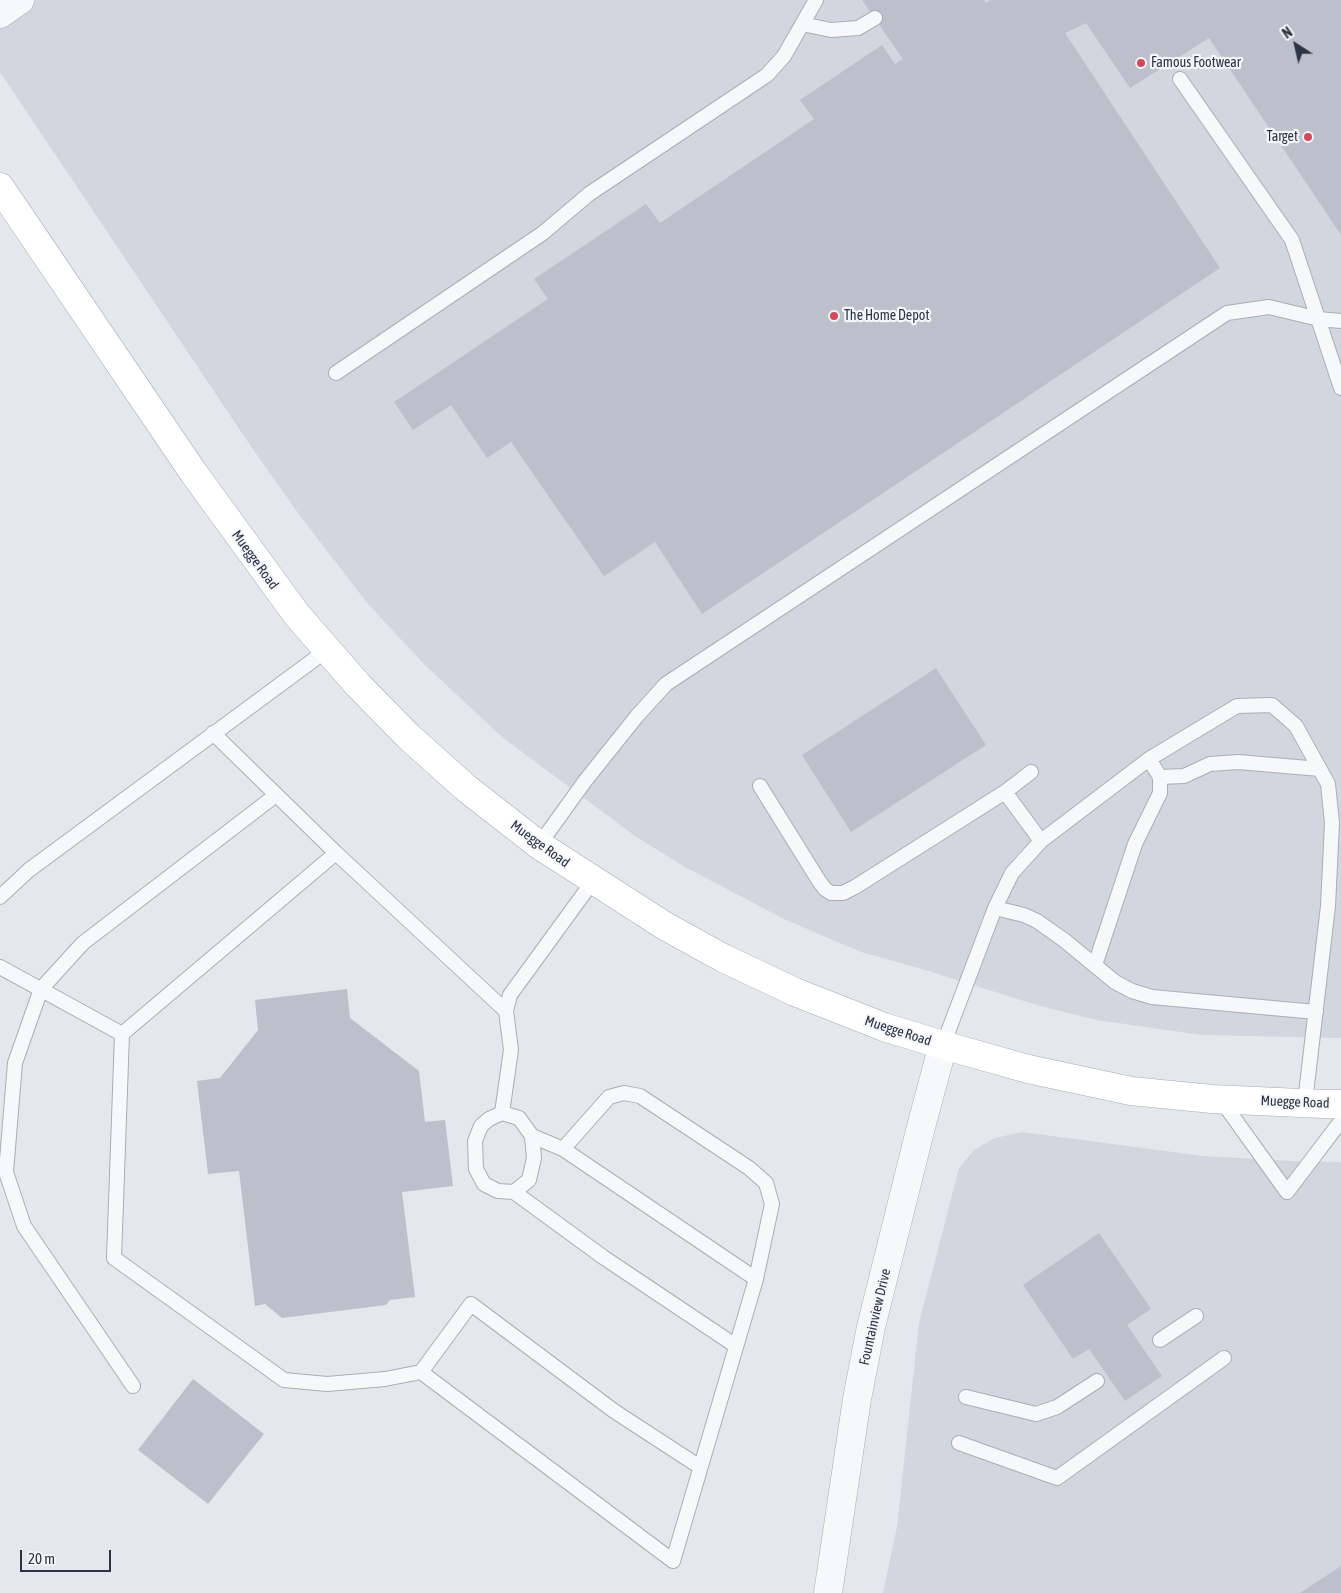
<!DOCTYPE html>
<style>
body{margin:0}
#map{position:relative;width:1341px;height:1593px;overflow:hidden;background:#e4e7ec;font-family:"Asap Condensed",sans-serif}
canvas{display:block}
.north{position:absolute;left:1271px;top:20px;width:50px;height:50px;-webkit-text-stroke:4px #f4f6f9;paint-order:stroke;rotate:325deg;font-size:14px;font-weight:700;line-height:20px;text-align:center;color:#2b3445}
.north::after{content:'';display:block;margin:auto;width:18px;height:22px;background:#2b3445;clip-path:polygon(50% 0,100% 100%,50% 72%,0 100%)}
.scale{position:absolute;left:20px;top:1550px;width:91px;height:22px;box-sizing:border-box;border:2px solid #2b3445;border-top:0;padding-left:6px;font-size:15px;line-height:18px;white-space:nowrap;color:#2b3445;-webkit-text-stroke:4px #f4f6f9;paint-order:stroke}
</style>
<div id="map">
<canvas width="1341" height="1593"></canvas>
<div class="north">N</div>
<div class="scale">20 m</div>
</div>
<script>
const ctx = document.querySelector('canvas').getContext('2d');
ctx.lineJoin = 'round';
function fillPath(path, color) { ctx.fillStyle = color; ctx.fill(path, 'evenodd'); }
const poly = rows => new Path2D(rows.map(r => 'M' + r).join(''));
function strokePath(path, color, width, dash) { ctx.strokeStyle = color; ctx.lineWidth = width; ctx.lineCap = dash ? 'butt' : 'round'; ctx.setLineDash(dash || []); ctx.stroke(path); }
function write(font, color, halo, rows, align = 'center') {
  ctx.font = font + ' "Asap Condensed",sans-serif'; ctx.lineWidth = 4.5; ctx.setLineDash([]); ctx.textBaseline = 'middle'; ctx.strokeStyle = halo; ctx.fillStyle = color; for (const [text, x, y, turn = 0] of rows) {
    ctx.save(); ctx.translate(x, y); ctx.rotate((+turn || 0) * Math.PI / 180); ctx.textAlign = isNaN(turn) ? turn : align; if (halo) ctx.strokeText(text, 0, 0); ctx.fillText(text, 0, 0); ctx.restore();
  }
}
const built = poly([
 [0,0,1341,0,1341,1038,1202,1035,1097,1020,1040,1006,922,969,861,952,786,920,685,867,635,836,502,737,425,665,368,604,301,517,252,448,0,72],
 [1022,1132,1203,1156,1294,1161,1341,1162,1341,1593,883,1593,897,1527,919,1323,959,1168,974,1150,995,1138]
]);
const building = poly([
 [862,0,984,0,986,3,991,0,1341,0,1341,235,1209,38,1130,88,1086,23,1065,33,1220,268,702,614,655,542,604,576,511,442,487,458,451,405,413,430,394,402,548,299,534,279,646,204,660,223,814,119,800,100,882,45,895,64,903,59],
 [936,668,986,745,851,832,802,755],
 [347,989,350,1018,419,1071,425,1122,445,1120,453,1186,402,1192,415,1297,390,1300,386,1305,282,1318,265,1304,255,1306,239,1171,208,1174,197,1081,220,1078,258,1030,255,1000],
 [1099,1233,1151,1309,1127,1325,1162,1376,1125,1401,1089,1349,1073,1359,1023,1285],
 [193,1379,264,1434,208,1504,138,1450],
 [1341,1566,1341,1593,1300,1593]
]);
const lane = poly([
 [802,24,831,30,858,28,875,18],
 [1180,79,1292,240,1341,388],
 [336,373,543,233,589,194,767,75,784,56,816,0],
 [213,733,336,853],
 [1160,777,1184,776,1210,764,1238,762,1320,769],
 [760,786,819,881,825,889,831,893,843,893,855,887,1005,792,1041,841],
 [1005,792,1031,772],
 [539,845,585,781,637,716,666,684,1227,313,1269,307,1319,319,1341,321],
 [0,897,29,870,327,650],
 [995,908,1024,915,1037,921,1064,940,1115,982,1132,991,1152,997,1316,1012],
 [1095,965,1135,844,1160,793,1160,777,1149,759],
 [0,967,122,1034],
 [506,1011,336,853,122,1034,114,1258,284,1380,327,1384,385,1379,421,1372,673,1561,756,1279,772,1204,766,1183,749,1168,640,1096,624,1093,609,1097,563,1149,532,1136],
 [943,1045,995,908,1012,873,1041,841,1149,759,1237,706,1272,705,1296,726,1328,784,1332,823,1328,906,1305,1102],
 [1221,1100,1287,1192,1341,1121],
 [502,1113,511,1050,506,1011,510,995,593,881],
 [502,1113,519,1118,532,1136,534,1158,529,1180,514,1192,498,1191,484,1184,476,1169,475,1141,481,1126,489,1119,502,1113],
 [563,1149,756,1279],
 [514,1192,603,1257,736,1346],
 [1160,1340,1196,1316],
 [421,1372,471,1304,614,1411,700,1467],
 [133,1386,24,1226,6,1172,15,1063,41,989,83,943,276,795],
 [966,1397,1036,1414,1057,1407,1097,1381],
 [959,1443,1057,1478,1224,1358]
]);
const street = poly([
 [0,14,20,0],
 [828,1593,857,1399,871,1327,921,1127,943,1045]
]);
const primary = poly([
 [0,187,193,472,297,615,358,685,409,737,466,788,539,845,665,926,723,958,795,992,884,1027,943,1045,1028,1069,1131,1091,1212,1099,1323,1104,1341,1104]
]);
const markers = [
 [1141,63,5,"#d1495b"],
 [1308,137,5,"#d1495b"],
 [834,316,5,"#d1495b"]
];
const poiNames = [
 ["Famous Footwear",1151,63],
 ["Target",1298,137,"right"],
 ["The Home Depot",844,316]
];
const streetNames = [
 ["Muegge Road",255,560,54],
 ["Muegge Road",540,844,36],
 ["Muegge Road",898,1031,18],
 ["Muegge Road",1295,1102,2],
 ["Fountainview Drive",875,1317,-77]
];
fillPath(built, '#d2d6de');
fillPath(building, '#bbc0ca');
strokePath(lane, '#a9aeb7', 16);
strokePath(street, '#a9aeb7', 29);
strokePath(primary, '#a3abb8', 29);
strokePath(lane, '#f7f8fa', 14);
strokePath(street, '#f7f8fa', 28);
strokePath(primary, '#fff', 28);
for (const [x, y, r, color] of markers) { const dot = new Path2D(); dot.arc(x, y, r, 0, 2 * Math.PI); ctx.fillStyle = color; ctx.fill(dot); strokePath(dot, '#f4f6f9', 2); }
write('14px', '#2b3445', '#f4f6f9', poiNames, 'left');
write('14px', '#2b3445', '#f4f6f9', streetNames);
</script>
